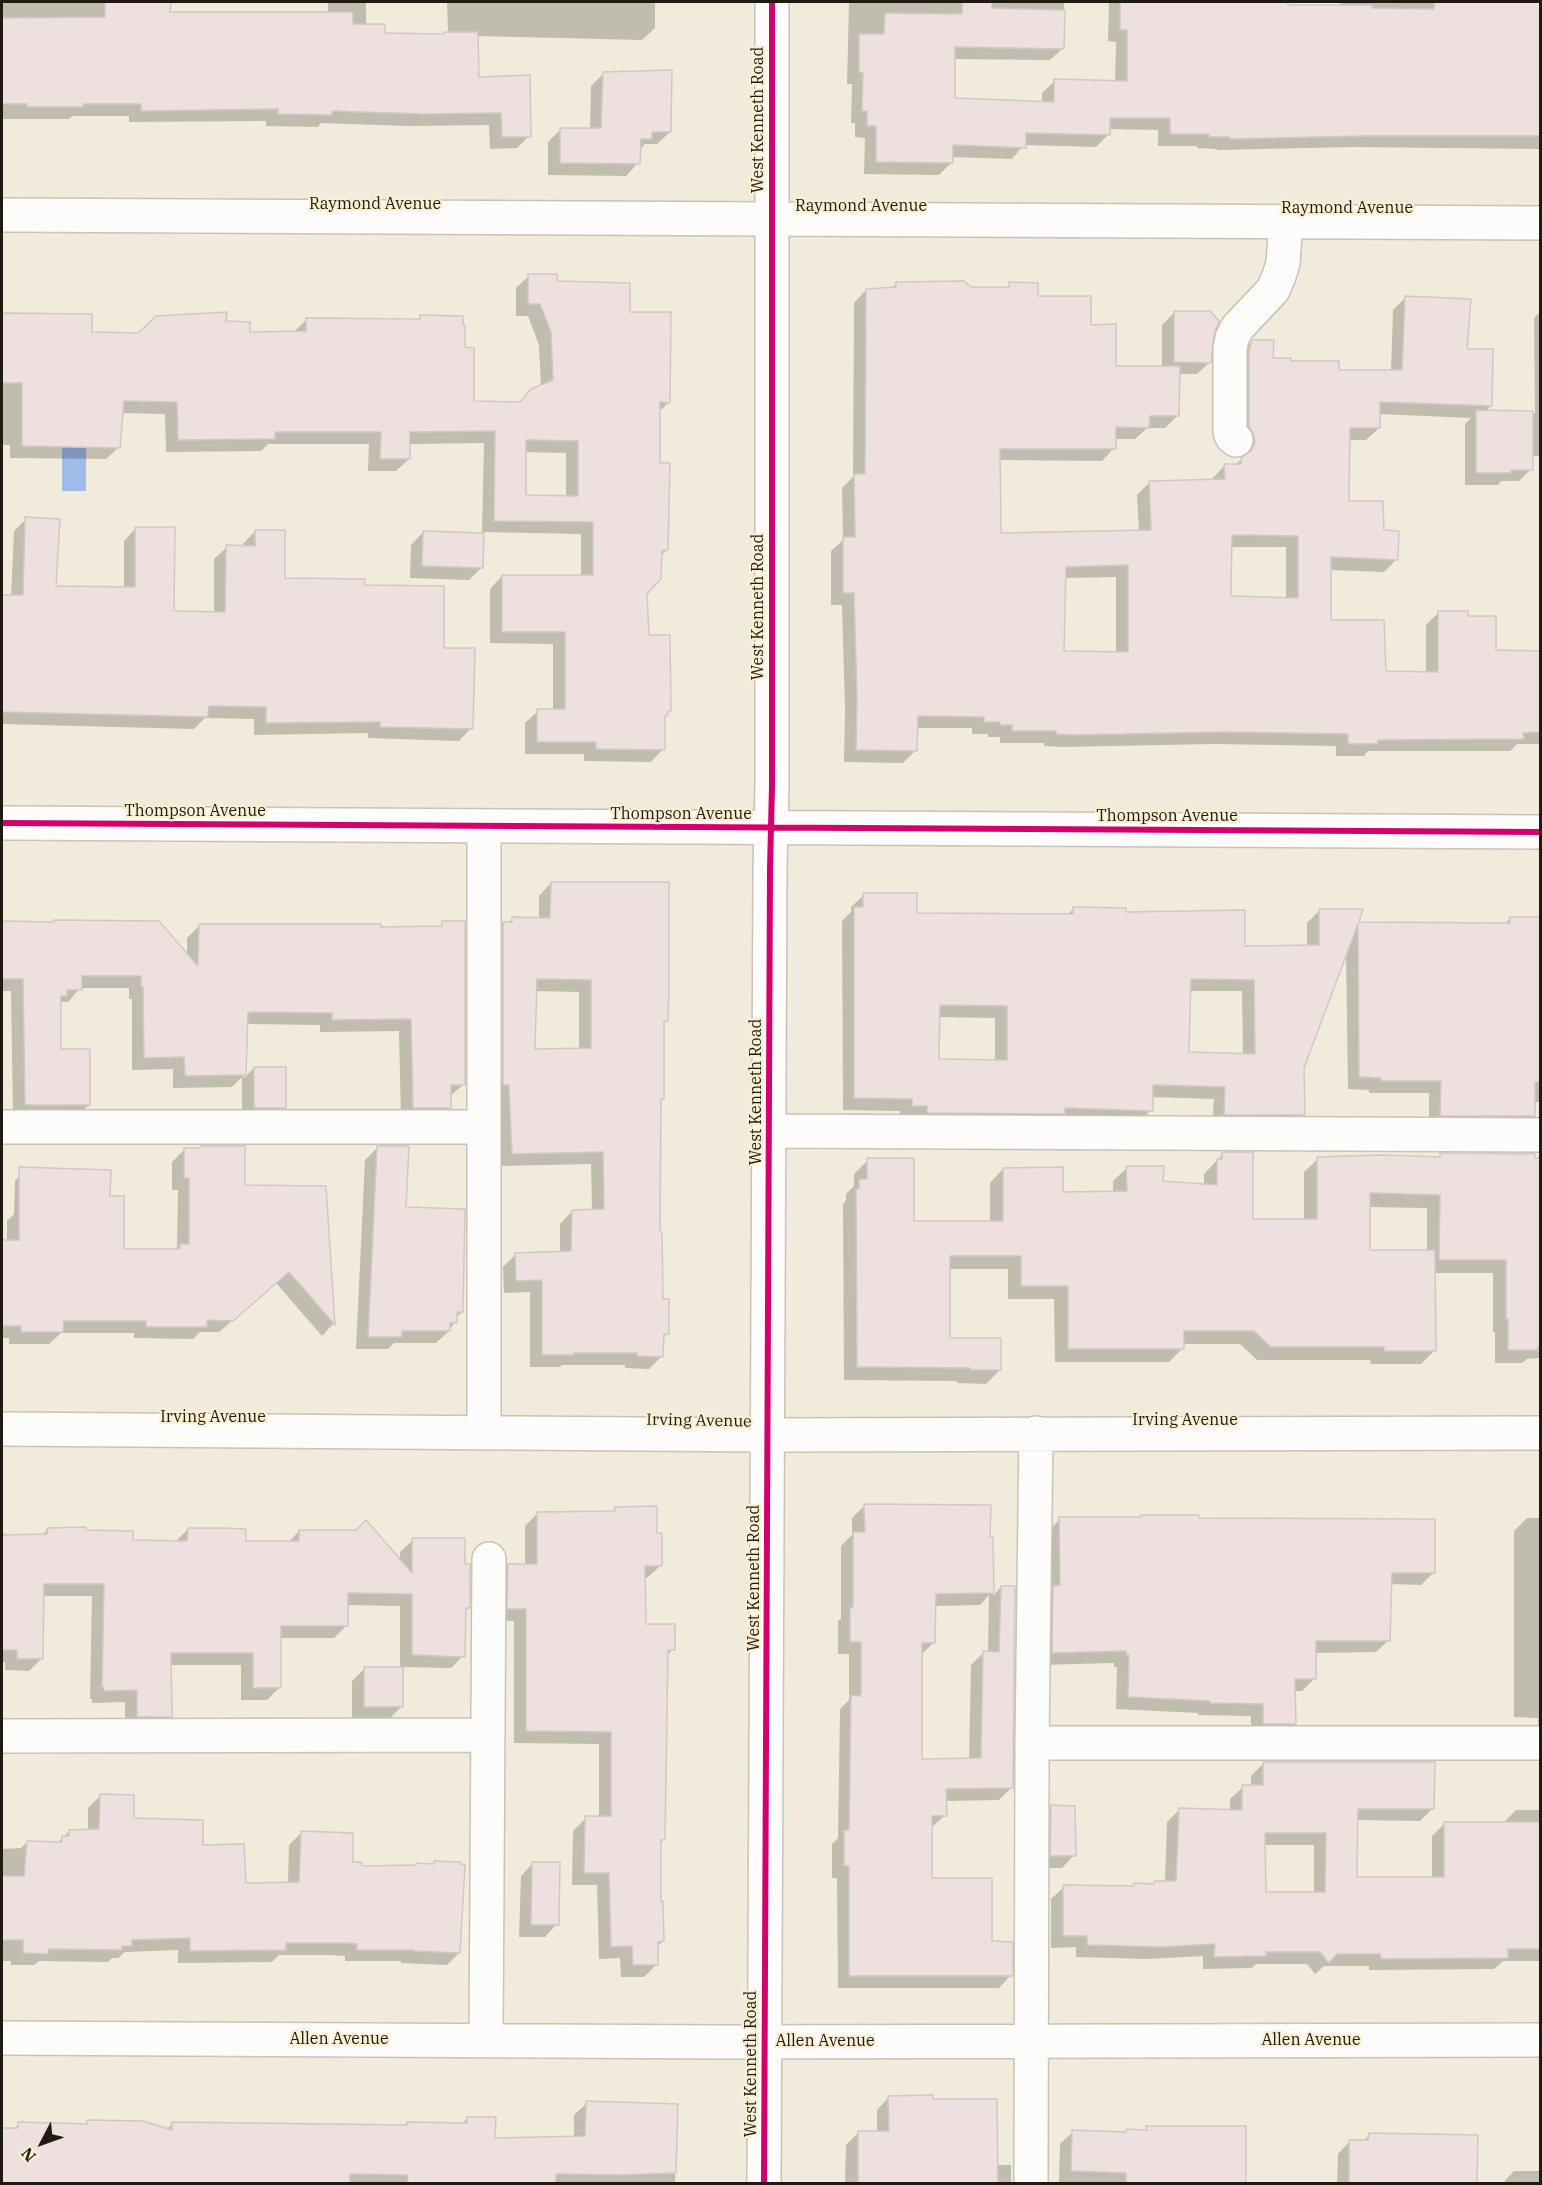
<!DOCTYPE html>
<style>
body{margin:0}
#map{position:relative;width:1542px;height:2185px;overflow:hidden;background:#f1ebdb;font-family:"IBM Plex Serif",serif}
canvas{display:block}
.frame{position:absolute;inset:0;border:3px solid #1f1b11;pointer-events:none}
.north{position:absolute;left:12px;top:2113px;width:60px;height:60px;-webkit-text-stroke:4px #faefd2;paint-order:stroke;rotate:229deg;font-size:16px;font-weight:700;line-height:24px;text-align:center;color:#1f1b11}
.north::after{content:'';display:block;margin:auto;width:21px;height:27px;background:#1f1b11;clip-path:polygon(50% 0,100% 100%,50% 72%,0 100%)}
</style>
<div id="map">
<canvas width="1542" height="2185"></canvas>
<div class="frame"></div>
<div class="north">N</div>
</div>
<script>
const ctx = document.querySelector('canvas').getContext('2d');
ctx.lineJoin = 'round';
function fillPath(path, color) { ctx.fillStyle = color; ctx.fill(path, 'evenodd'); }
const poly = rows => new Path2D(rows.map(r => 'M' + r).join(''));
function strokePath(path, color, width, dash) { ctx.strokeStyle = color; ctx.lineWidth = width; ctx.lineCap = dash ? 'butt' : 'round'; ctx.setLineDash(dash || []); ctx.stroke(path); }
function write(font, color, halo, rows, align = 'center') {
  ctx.font = font + ' "IBM Plex Serif",serif'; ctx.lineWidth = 4.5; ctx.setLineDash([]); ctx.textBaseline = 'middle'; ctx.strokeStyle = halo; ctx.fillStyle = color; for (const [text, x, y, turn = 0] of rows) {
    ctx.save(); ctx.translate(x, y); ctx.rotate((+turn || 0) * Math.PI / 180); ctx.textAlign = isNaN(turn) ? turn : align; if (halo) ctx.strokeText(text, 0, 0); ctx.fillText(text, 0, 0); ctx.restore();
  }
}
const water = poly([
 [86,438,86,491,62,491,62,439]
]);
const shadow = poly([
 [2,2,169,2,169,13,328,13,328,2,366,2,366,26,384,34,442,36,448,33,447,2,655,2,655,28,642,40,477,36,477,78,529,136,517,148,490,149,489,125,409,126,321,123,318,127,266,126,266,121,129,122,129,116,73,116,69,119,2,119],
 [849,2,1064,2,1063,48,1050,60,954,59,953,100,1042,103,1042,93,1055,81,1115,82,1116,42,1108,41,1109,2,1286,2,1287,7,1338,7,1342,2,1540,2,1540,149,1352,147,1217,150,1217,149,1197,148,1197,146,1158,146,1158,130,1109,129,1109,134,1096,147,1024,145,1012,159,951,157,951,163,939,175,864,174,865,138,855,137,855,123,851,123,852,84,847,84],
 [603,74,670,132,657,144,645,144,639,150,638,163,626,176,548,175,548,142,561,129,590,130,591,86],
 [529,276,555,283,629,313,669,402,658,413,659,465,667,550,660,556,646,593,648,637,669,710,664,717,663,749,651,762,584,761,584,754,525,754,525,723,538,711,553,711,553,644,490,643,490,589,502,576,581,576,581,534,482,532,484,443,409,444,409,459,396,471,368,471,369,444,268,444,261,451,166,452,165,414,121,413,119,447,106,459,10,458,10,445,2,445,2,315,91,315,91,334,139,335,225,323,248,333,294,332,307,319,416,321,421,316,463,349,472,403,519,403,531,390,541,387,539,345,528,316,516,316,516,288],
 [524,452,566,453,566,497,524,497],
 [897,283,1005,289,1010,284,1089,326,1115,367,1162,368,1162,325,1175,312,1212,334,1210,362,1197,374,1178,374,1177,416,1165,428,1147,428,1135,439,1114,439,1114,448,1102,461,998,460,999,534,1139,532,1137,495,1149,483,1213,481,1213,478,1225,465,1235,465,1242,459,1240,354,1253,341,1272,359,1337,371,1391,371,1393,310,1405,298,1465,350,1491,406,1485,412,1535,413,1534,318,1540,312,1540,456,1531,456,1531,469,1519,481,1501,481,1498,485,1465,485,1465,424,1471,418,1379,414,1379,428,1366,440,1348,440,1348,503,1382,532,1397,559,1384,572,1330,570,1330,621,1384,673,1426,673,1426,625,1439,612,1466,617,1495,652,1540,653,1540,744,1517,744,1510,751,1368,751,1364,756,1336,756,1336,746,1213,744,1062,747,1044,746,1044,743,1000,743,1000,737,988,737,988,734,972,734,972,728,916,728,916,750,903,763,844,762,845,709,842,605,831,605,831,551,843,540,842,488,853,477,854,303,866,290,891,289],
 [1230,547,1286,547,1286,599,1230,598],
 [1116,577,1116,653,1063,652,1064,578],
 [26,519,54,587,124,589,124,541,136,528,172,612,214,613,214,559,227,547,243,547,243,544,255,531,283,580,442,649,471,728,459,741,368,738,368,733,254,735,254,719,205,718,194,729,2,724,2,596,11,597,14,531],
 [423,532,482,567,469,580,410,578,411,545],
 [551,883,666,1021,663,1024,662,1099,659,1102,659,1233,662,1301,667,1334,663,1338,662,1356,649,1369,625,1368,625,1365,562,1365,560,1367,530,1367,530,1292,504,1293,503,1267,516,1254,560,1253,560,1224,572,1211,592,1211,591,1164,500,1166,491,936,503,923,508,923,512,919,539,919,539,896],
 [535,991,579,992,579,1050,534,1051],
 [864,895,916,914,1067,915,1073,909,1125,914,1243,947,1307,947,1307,923,1320,910,1356,923,1504,925,1510,918,1540,919,1540,1102,1534,1102,1534,1116,1521,1128,1429,1128,1429,1093,1369,1093,1369,1090,1348,1089,1346,952,1302,1068,1303,1114,1291,1127,1212,1126,1214,1099,1151,1097,1151,1110,1139,1123,900,1118,900,1111,843,1110,842,921,851,912,851,907],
 [1190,991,1242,991,1243,1055,1188,1054],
 [938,1017,995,1018,995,1061,937,1060],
 [2,922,158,922,187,956,187,938,200,925,379,929,437,928,443,923,464,1084,449,1097,449,1108,437,1120,401,1120,399,1031,320,1032,320,1025,246,1024,244,1078,254,1068,285,1108,272,1120,242,1120,242,1077,232,1087,173,1088,173,1069,132,1070,132,999,129,999,129,988,80,988,68,1002,60,1002,60,1051,89,1105,76,1117,13,1117,11,991,2,991],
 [378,1147,404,1209,462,1312,456,1318,455,1322,449,1331,436,1343,394,1343,388,1349,356,1349,365,1160],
 [185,1149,243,1187,325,1187,333,1324,322,1336,276,1283,219,1332,200,1332,193,1339,134,1338,134,1333,61,1333,49,1344,9,1344,9,1338,2,1338,2,1242,7,1242,7,1221,14,1214,15,1181,27,1168,108,1198,123,1250,177,1249,178,1190,172,1190,172,1162],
 [1223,1154,1252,1220,1304,1220,1304,1172,1318,1159,1436,1159,1440,1155,1540,1159,1540,1358,1527,1359,1522,1363,1495,1363,1495,1332,1493,1332,1493,1273,1434,1273,1434,1351,1421,1364,1371,1364,1370,1360,1257,1360,1240,1344,1183,1344,1183,1348,1169,1362,1055,1362,1054,1299,1008,1299,1008,1269,949,1269,948,1339,1000,1370,986,1384,957,1383,957,1381,844,1380,843,1204,846,1201,846,1194,854,1186,854,1174,868,1160,913,1222,990,1222,990,1183,1003,1169,1062,1194,1113,1193,1113,1181,1127,1168,1162,1182,1204,1186,1204,1174],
 [1369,1207,1427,1208,1427,1251,1369,1251],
 [864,1506,992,1539,993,1596,1001,1587,1012,1787,999,1800,945,1801,945,1815,931,1828,930,1879,991,1943,1011,1975,999,1988,838,1988,837,1878,832,1878,832,1844,838,1838,840,1709,849,1700,849,1654,838,1654,838,1621,841,1619,841,1546,852,1535,852,1518],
 [989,1595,988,1653,983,1653,971,1665,969,1760,920,1760,921,1655,934,1642,934,1606,980,1605],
 [616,1508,655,1534,660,1566,647,1578,644,1578,644,1625,673,1649,666,1657,664,1839,659,1843,660,1902,663,1941,657,1947,657,1964,644,1977,621,1977,620,1958,599,1959,597,1885,572,1885,573,1831,586,1818,599,1818,599,1744,514,1743,514,1621,495,1621,496,1578,508,1565,525,1565,525,1526,538,1513,611,1512],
 [1527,1518,1540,1518,1540,1735,1538,1735,1538,1718,1514,1717,1514,1531],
 [1060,1519,1198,1520,1434,1572,1421,1585,1390,1584,1389,1640,1376,1652,1314,1653,1314,1679,1302,1691,1294,1691,1295,1724,1282,1736,1251,1736,1251,1716,1198,1715,1198,1713,1116,1709,1117,1667,1114,1667,1114,1663,1040,1665,1048,1531],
 [48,1529,84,1531,131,1541,175,1542,188,1529,244,1542,288,1543,299,1531,400,1562,400,1552,413,1540,464,1566,468,1608,465,1612,463,1656,451,1668,401,1667,401,1707,389,1719,352,1719,352,1681,365,1668,400,1669,400,1606,347,1605,347,1625,334,1638,279,1638,279,1688,267,1700,241,1700,241,1665,170,1665,170,1716,158,1729,125,1729,125,1702,92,1703,92,1699,90,1699,92,1596,43,1596,42,1658,29,1671,5,1670,5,1662,2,1662,2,1533,16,1536,42,1535],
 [1264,1763,1433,1808,1420,1821,1356,1820,1356,1878,1432,1878,1432,1836,1445,1823,1504,1822,1516,1810,1540,1810,1540,1961,1503,1961,1494,1969,1369,1970,1369,1966,1324,1966,1315,1974,1307,1964,1256,1964,1252,1968,1203,1969,1203,1956,1149,1959,1076,1957,1076,1947,1051,1948,1051,1899,1064,1887,1132,1888,1135,1885,1151,1885,1155,1882,1165,1882,1167,1822,1179,1810,1230,1811,1230,1799,1243,1787,1251,1787,1251,1776],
 [1264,1845,1314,1845,1314,1894,1264,1894],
 [100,1796,132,1820,202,1847,244,1884,288,1883,289,1845,301,1833,351,1864,360,1867,432,1865,434,1863,459,1953,447,1965,401,1963,401,1961,345,1961,345,1956,331,1955,279,1955,272,1962,178,1963,178,1950,125,1952,118,1958,112,1958,108,1962,39,1961,34,1965,11,1965,11,1961,2,1961,2,1849,21,1848,27,1842,57,1843,69,1832,88,1831,88,1808],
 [1051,1807,1074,1855,1062,1868,1039,1868,1039,1819],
 [533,1863,557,1924,545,1937,519,1937,521,1876],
 [889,2097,932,2100,997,2165,1011,2165,1011,2184,845,2184,846,2145,858,2133,877,2133,877,2110],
 [587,2103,676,2106,675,2184,2,2184,2,2129,14,2129,19,2124,84,2125,88,2121,166,2130,173,2123,405,2126,408,2124,461,2124,468,2118,494,2140,574,2138,574,2115],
 [1147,2128,1244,2184,1059,2183,1060,2144,1073,2132,1124,2134,1127,2131,1144,2131],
 [1369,2135,1475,2184,1337,2184,1338,2154,1350,2141,1363,2142],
 [1514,2171,1540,2171,1540,2184,1502,2184]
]);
const building = poly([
 [105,2,171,2,170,12,353,12,353,24,385,24,385,33,444,34,444,32,478,32,479,77,530,75,531,137,502,137,501,113,423,114,332,111,332,115,278,114,278,109,141,111,141,104,83,104,83,107,27,107,27,104,2,104,2,18,105,17,105,2],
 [962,2,992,2,992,8,1065,10,1064,49,955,47,955,98,1054,102,1054,79,1127,81,1127,30,1120,30,1120,2,1288,2,1288,5,1372,5,1372,8,1434,9,1434,2,1540,2,1540,136,1365,136,1229,139,1229,137,1209,137,1209,134,1170,134,1170,118,1110,118,1110,135,1026,133,1026,148,953,145,953,163,876,162,876,126,867,126,867,111,862,111,863,73,859,72,859,34,884,34,885,13,962,14,962,2],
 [672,70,671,132,652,132,652,139,641,139,640,164,560,163,560,128,601,128,603,72,672,70],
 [528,274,557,274,557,281,630,283,630,312,671,312,670,403,660,402,660,463,670,463,668,550,662,551,661,579,647,594,649,635,670,635,671,711,668,711,668,715,665,716,665,750,596,749,596,742,537,742,537,709,565,709,565,632,502,632,502,575,593,575,593,522,494,521,495,431,410,432,410,459,380,459,381,432,275,432,275,439,178,440,177,402,124,401,120,448,22,446,22,383,2,383,2,313,92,314,92,332,138,333,156,316,227,312,226,321,250,322,250,332,306,331,306,318,420,319,420,315,463,316,463,325,465,325,465,347,474,348,474,401,520,402,531,389,553,380,551,332,540,304,528,304,528,274],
 [526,440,578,441,578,496,526,495,526,440],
 [964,281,971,287,1009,287,1009,282,1038,283,1038,296,1091,296,1091,325,1116,324,1116,366,1180,366,1179,416,1150,416,1149,428,1116,427,1116,449,1000,449,1001,533,1151,530,1149,481,1225,479,1224,464,1241,464,1241,458,1251,451,1255,442,1253,433,1249,427,1249,351,1252,340,1274,340,1273,358,1291,358,1291,361,1339,361,1339,370,1402,370,1405,296,1471,299,1467,349,1493,349,1492,406,1380,402,1380,428,1350,428,1349,501,1383,501,1384,530,1399,531,1398,560,1331,557,1331,620,1384,620,1386,671,1438,672,1438,611,1468,611,1468,616,1496,616,1496,650,1540,651,1540,732,1523,733,1524,739,1378,740,1378,744,1348,744,1348,734,1226,732,1075,735,1056,734,1056,731,1012,731,1012,725,1000,725,1000,722,984,722,984,717,918,716,917,751,856,750,857,696,854,593,843,593,843,537,855,537,854,474,865,474,866,289,896,287,896,282,964,281],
 [1232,535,1298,536,1298,598,1231,596,1232,535],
 [1128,565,1128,652,1064,651,1066,567,1128,565],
 [1174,311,1210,311,1219,321,1214,335,1211,363,1174,362,1174,311],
 [1476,410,1533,411,1533,470,1511,470,1511,473,1476,473,1476,410],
 [25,517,60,519,56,586,135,587,135,527,175,527,174,611,225,612,226,545,255,546,255,530,285,530,285,578,365,579,364,585,444,586,444,648,475,648,473,729,380,727,380,722,266,723,266,707,209,706,208,717,2,712,2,595,23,595,25,517],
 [423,531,484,533,483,568,422,566,423,531],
 [551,882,669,882,669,988,668,1021,664,1021,664,1099,661,1099,660,1231,662,1232,663,1299,669,1299,669,1334,664,1334,663,1357,637,1356,637,1353,574,1353,574,1355,542,1355,542,1280,516,1281,515,1253,571,1251,572,1210,604,1209,603,1152,512,1154,509,1085,503,1085,503,922,512,922,512,917,550,918,551,882],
 [537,979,591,980,591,1048,535,1049,537,979],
 [863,893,917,893,917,913,1073,914,1073,907,1126,908,1126,912,1245,910,1245,946,1319,945,1319,909,1363,909,1359,922,1510,923,1510,917,1540,917,1540,1082,1535,1082,1535,1116,1440,1116,1441,1081,1381,1081,1381,1078,1359,1077,1358,924,1304,1068,1305,1115,1224,1115,1225,1087,1153,1085,1153,1111,1065,1108,1065,1114,927,1113,927,1106,912,1106,912,1099,854,1098,854,907,863,907,863,893],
 [1191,979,1254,980,1255,1054,1189,1052,1191,979],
 [940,1005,1007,1006,1007,1060,939,1059,940,1005],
 [54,920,159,921,198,966,199,924,381,924,381,927,442,926,442,921,465,921,465,1085,451,1085,451,1108,413,1108,411,1019,332,1020,332,1013,248,1012,246,1075,185,1076,184,1057,144,1058,143,987,141,987,141,976,82,976,82,990,67,990,67,996,61,996,61,1049,90,1049,90,1105,25,1105,23,979,2,979,2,921,54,922,54,920],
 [254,1067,286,1067,286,1108,254,1108,254,1067],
 [200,1146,245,1146,245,1185,326,1186,335,1325,289,1272,233,1321,207,1320,207,1327,146,1327,146,1321,64,1321,63,1332,21,1332,21,1326,2,1326,2,1240,19,1240,19,1167,111,1170,110,1196,124,1196,124,1249,180,1249,180,1244,189,1244,189,1178,184,1178,184,1148,200,1148,200,1146],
 [377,1146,409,1146,406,1207,465,1209,463,1312,457,1312,457,1323,450,1323,450,1331,402,1331,402,1337,368,1337,377,1146],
 [1222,1152,1253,1152,1253,1219,1317,1219,1317,1157,1381,1155,1440,1157,1440,1153,1535,1154,1535,1158,1540,1158,1540,1346,1538,1346,1538,1350,1508,1350,1508,1319,1506,1319,1506,1260,1439,1260,1440,1195,1370,1193,1370,1250,1435,1250,1436,1351,1384,1351,1384,1347,1271,1347,1254,1331,1184,1331,1184,1349,1068,1349,1068,1286,1021,1286,1021,1256,950,1256,950,1338,1001,1338,1001,1370,970,1370,970,1368,857,1367,856,1189,859,1189,859,1179,867,1179,867,1158,914,1158,914,1221,1003,1221,1003,1168,1063,1167,1063,1192,1127,1191,1126,1166,1164,1166,1163,1181,1217,1185,1217,1159,1222,1159,1222,1152],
 [864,1504,991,1505,990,1537,993,1537,994,1593,936,1594,935,1643,922,1643,922,1759,981,1758,983,1651,999,1652,1001,1586,1015,1586,1013,1788,946,1789,947,1816,932,1816,932,1878,992,1878,992,1941,1013,1942,1013,1976,849,1976,849,1866,844,1866,844,1830,849,1830,851,1695,861,1696,861,1642,850,1642,850,1607,853,1608,853,1532,865,1532,864,1504],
 [657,1506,657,1533,662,1533,662,1566,645,1566,646,1624,675,1624,675,1650,668,1650,665,1840,661,1840,661,1901,663,1901,664,1941,658,1942,658,1965,633,1965,632,1946,611,1947,609,1873,584,1873,585,1816,611,1816,611,1732,526,1731,526,1609,507,1609,508,1564,537,1564,537,1512,615,1511,615,1507,657,1506],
 [1141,1515,1199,1515,1199,1518,1435,1519,1435,1573,1392,1573,1390,1641,1316,1641,1316,1679,1295,1679,1296,1724,1263,1724,1263,1704,1210,1703,1210,1701,1128,1697,1129,1655,1126,1655,1126,1651,1052,1653,1053,1586,1060,1585,1059,1517,1141,1517,1141,1515],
 [366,1520,412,1573,412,1538,465,1538,465,1564,470,1564,470,1608,466,1608,465,1657,412,1655,412,1594,348,1593,348,1626,281,1626,281,1688,253,1688,253,1653,171,1653,172,1717,137,1717,137,1690,104,1691,104,1687,102,1687,104,1584,44,1584,43,1659,17,1659,17,1650,2,1650,2,1535,47,1534,47,1528,86,1527,86,1530,133,1531,133,1540,187,1541,188,1528,221,1528,246,1529,246,1541,299,1541,299,1530,356,1530,366,1520],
 [364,1667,403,1667,403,1707,364,1707,364,1667],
 [1263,1762,1435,1762,1434,1809,1358,1809,1357,1877,1444,1877,1444,1822,1540,1822,1540,1949,1508,1949,1508,1958,1381,1959,1380,1954,1337,1954,1329,1963,1320,1952,1266,1952,1266,1956,1214,1957,1215,1944,1162,1947,1087,1945,1087,1936,1063,1936,1063,1885,1134,1886,1134,1883,1154,1884,1154,1881,1176,1881,1179,1808,1242,1810,1242,1785,1263,1785,1263,1762],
 [1265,1833,1326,1833,1325,1892,1266,1892,1265,1833],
 [100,1794,134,1795,134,1818,203,1820,203,1845,244,1844,246,1883,299,1882,301,1831,353,1833,353,1862,362,1862,362,1866,416,1865,416,1863,434,1864,434,1861,461,1862,461,1864,465,1865,460,1953,413,1951,413,1950,356,1950,357,1944,345,1943,286,1943,286,1950,190,1951,190,1938,132,1940,132,1946,122,1946,122,1950,49,1949,48,1954,23,1953,23,1940,2,1940,2,1876,24,1876,27,1841,62,1842,62,1836,69,1836,69,1830,99,1829,100,1794],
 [1051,1805,1075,1806,1076,1856,1050,1856,1051,1805],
 [532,1862,560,1862,559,1925,531,1925,532,1862],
 [933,2095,933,2099,997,2099,998,2184,858,2184,858,2131,889,2131,888,2096,933,2095],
 [586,2101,678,2104,676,2173,622,2175,556,2174,556,2184,407,2184,408,2175,350,2174,350,2184,2,2184,2,2128,18,2128,18,2122,87,2124,87,2120,143,2121,172,2130,172,2122,407,2125,407,2122,467,2123,467,2117,496,2117,495,2138,585,2136,586,2101],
 [1146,2126,1246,2126,1246,2184,1126,2184,1126,2173,1071,2171,1072,2130,1126,2132,1126,2129,1147,2130,1146,2126],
 [1369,2133,1478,2135,1477,2184,1349,2184,1349,2140,1368,2140,1369,2133]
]);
const minor = poly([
 [2,215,1540,223],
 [1236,440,1232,437,1230,432,1230,349,1232,338,1237,328,1273,290,1279,276,1283,263,1286,221],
 [2,823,1540,832],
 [2,1127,483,1127],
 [769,1131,1540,1135],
 [2,1429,768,1435,1540,1433],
 [484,1432,484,826],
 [2,1736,488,1735],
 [1032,1743,1540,1743],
 [2,2038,724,2042,1540,2040],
 [486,2040,489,1559],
 [764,2184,770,869,772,786,772,2],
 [1031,2184,1032,1743,1036,1433]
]);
const cycleway = poly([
 [2,823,1540,832],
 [764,2184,770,869,772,786,772,2]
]);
const streetNames = [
 ["West Kenneth Road",758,120,-90],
 ["Raymond Avenue",375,204],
 ["Raymond Avenue",861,206],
 ["Raymond Avenue",1347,208],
 ["West Kenneth Road",758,607,-90],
 ["Thompson Avenue",195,811],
 ["Thompson Avenue",681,814],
 ["Thompson Avenue",1167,816],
 ["West Kenneth Road",756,1092,-90],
 ["Irving Avenue",213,1417],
 ["Irving Avenue",1185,1420],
 ["Irving Avenue",699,1421,1],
 ["West Kenneth Road",754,1578,-90],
 ["Allen Avenue",339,2039],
 ["Allen Avenue",1311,2040],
 ["Allen Avenue",825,2041],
 ["West Kenneth Road",751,2064,-90]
];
fillPath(water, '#9fbbea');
fillPath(shadow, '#0003');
fillPath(building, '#ede0de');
strokePath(building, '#d0c8c3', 1.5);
strokePath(minor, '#c8c3b7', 36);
strokePath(minor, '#fdfcfa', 33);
strokePath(cycleway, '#d6006c', 6);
write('16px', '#1f1b11', '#faefd2', streetNames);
</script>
